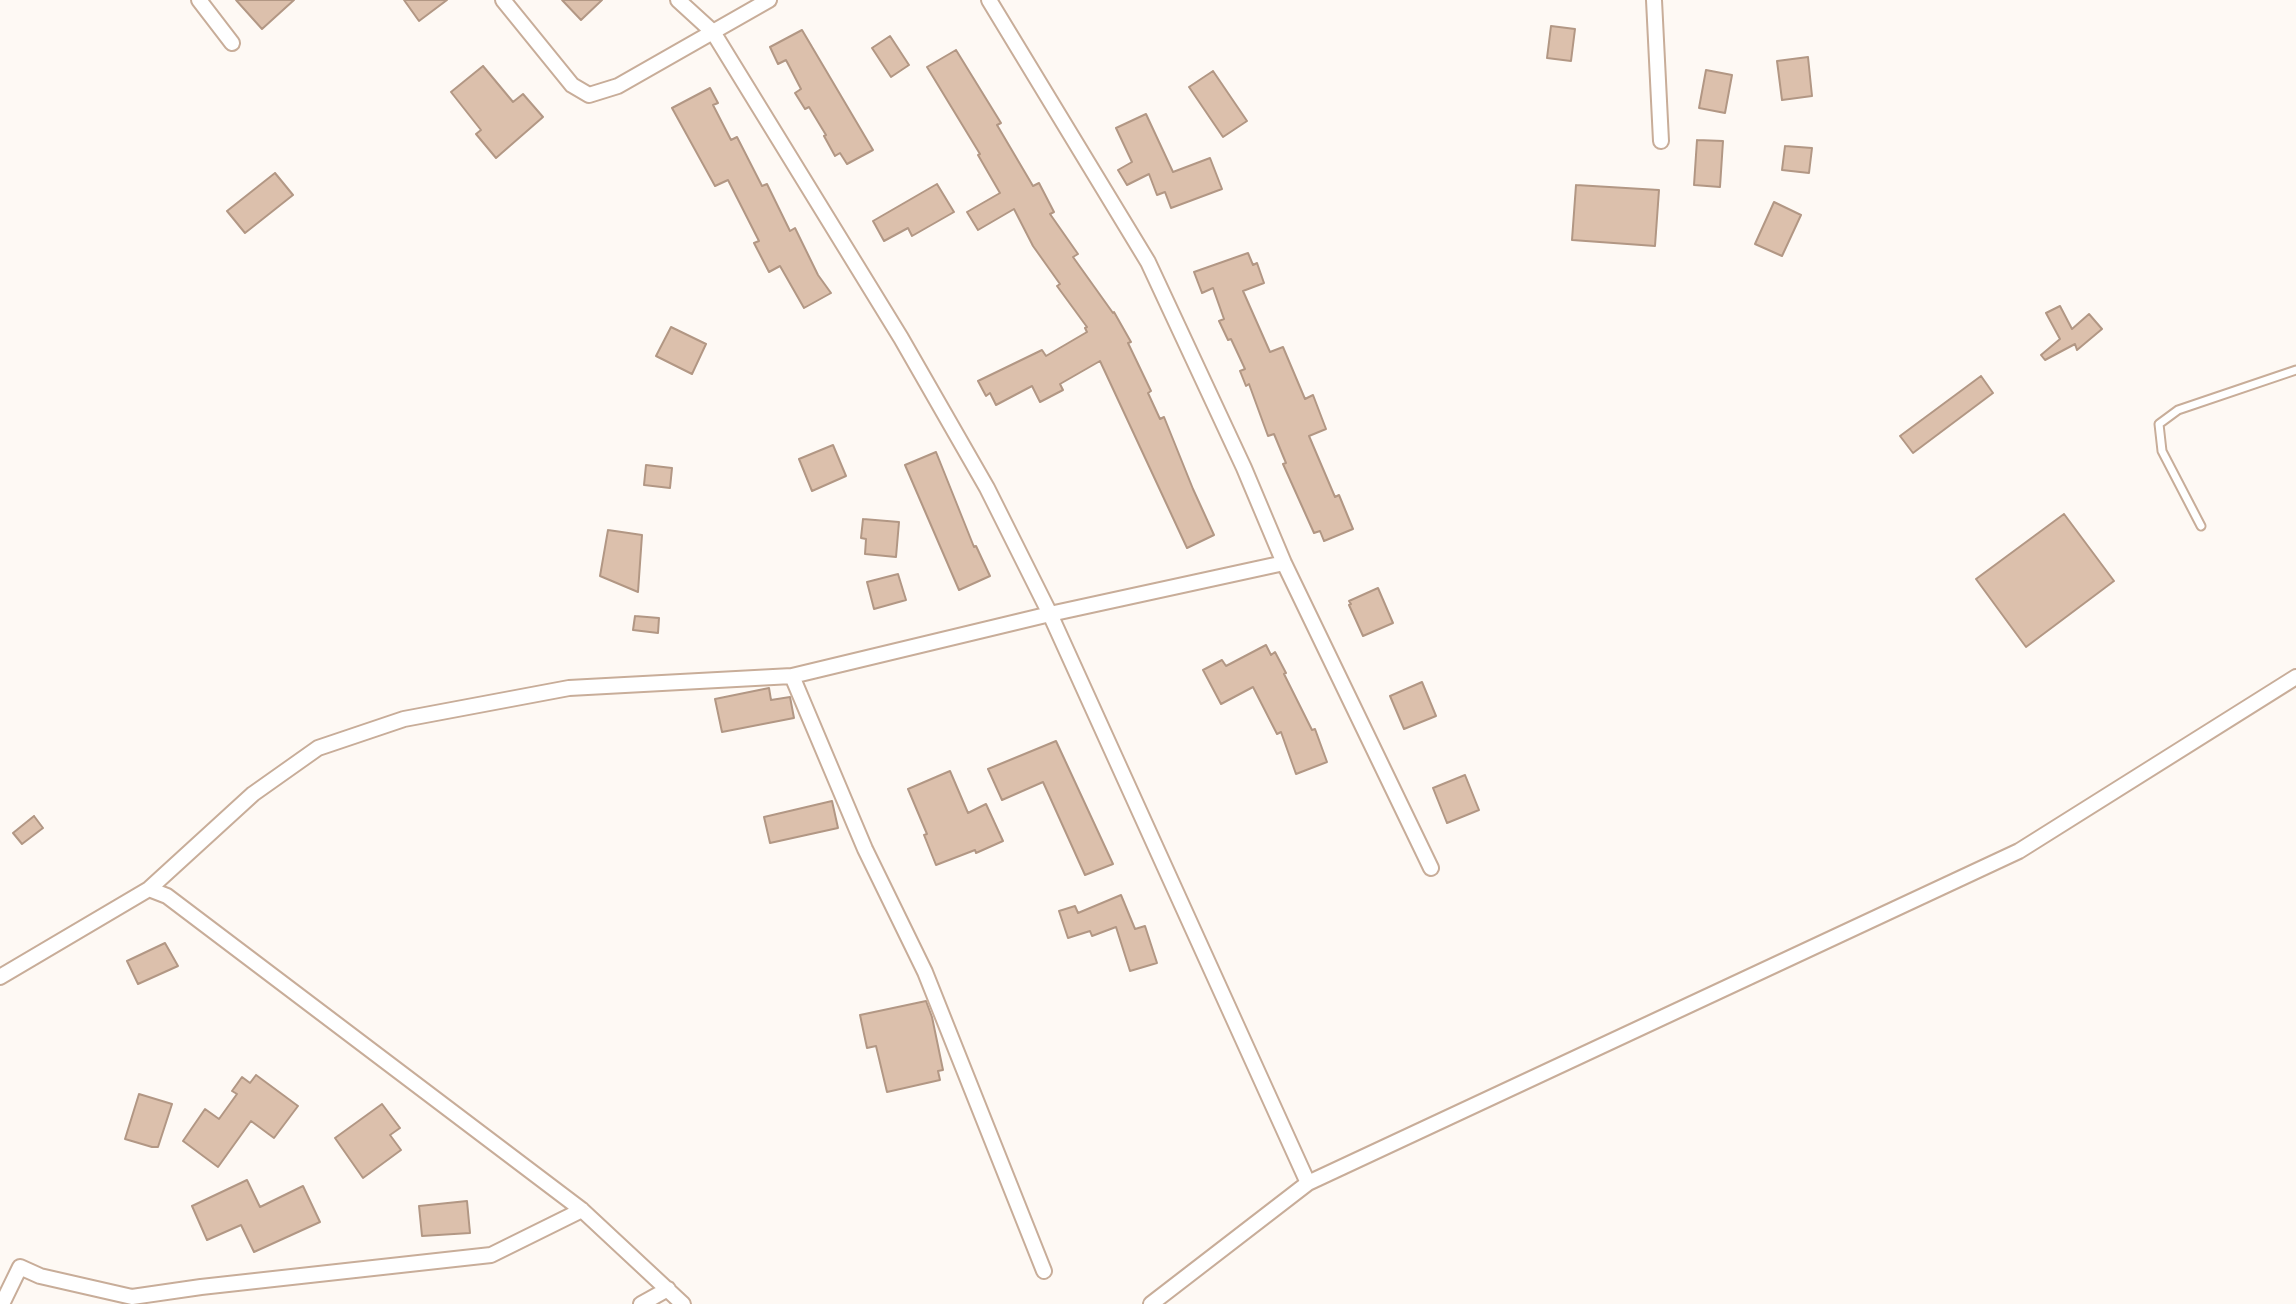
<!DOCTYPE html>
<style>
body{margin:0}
canvas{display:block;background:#fef9f4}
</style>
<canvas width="2296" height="1304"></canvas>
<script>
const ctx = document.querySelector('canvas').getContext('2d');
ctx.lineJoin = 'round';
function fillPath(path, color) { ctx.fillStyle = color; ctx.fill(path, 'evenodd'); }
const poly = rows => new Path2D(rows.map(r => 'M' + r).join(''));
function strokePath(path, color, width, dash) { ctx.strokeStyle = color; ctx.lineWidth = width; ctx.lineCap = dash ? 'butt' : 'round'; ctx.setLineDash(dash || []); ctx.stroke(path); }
const building = poly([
 [236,0,294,0,262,29,236,0],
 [404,0,447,0,419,21,404,0],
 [562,0,602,0,581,20,562,0],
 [1551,26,1575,29,1571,61,1547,58,1551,26],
 [802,30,873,150,847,164,840,153,835,156,824,136,826,135,809,107,805,109,795,93,801,89,786,60,778,64,770,47,802,30],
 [890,36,909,65,891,77,872,48,890,36],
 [956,50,1001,123,997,125,1033,186,1039,183,1054,212,1050,214,1078,254,1073,257,1113,313,1114,312,1131,342,1128,343,1151,391,1148,393,1160,419,1164,417,1193,489,1214,535,1187,548,1100,361,1060,384,1063,390,1040,402,1032,386,996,405,990,393,986,396,978,381,1042,350,1046,356,1087,332,1085,328,1087,327,1057,286,1060,284,1033,246,1014,209,978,230,967,212,1000,193,978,155,980,154,927,67,956,50],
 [1808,57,1812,96,1782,100,1777,61,1808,57],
 [483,66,513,102,523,94,543,117,496,158,476,134,481,130,451,92,483,66],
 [1706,70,1732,75,1725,113,1699,108,1706,70],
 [1213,71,1247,121,1223,137,1189,87,1213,71],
 [710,88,718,103,713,105,731,140,737,137,762,186,767,184,790,231,795,228,818,275,831,293,804,308,780,266,769,272,754,243,759,241,728,180,715,186,672,108,710,88],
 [1146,114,1173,172,1210,158,1222,189,1171,208,1165,192,1157,195,1149,174,1127,185,1118,170,1132,162,1116,128,1146,114],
 [1697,140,1723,141,1720,187,1694,185,1697,140],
 [1785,146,1812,148,1809,173,1782,170,1785,146],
 [275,173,293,195,245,233,227,211,275,173],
 [937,184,954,212,912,236,908,228,884,241,873,221,937,184],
 [1576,185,1659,190,1655,246,1572,240,1576,185],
 [1774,202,1801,215,1782,256,1755,244,1774,202],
 [1248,253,1253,265,1257,263,1264,283,1243,291,1270,352,1283,347,1305,399,1313,395,1326,429,1309,436,1335,497,1339,495,1353,529,1324,541,1320,531,1314,533,1283,464,1286,463,1274,434,1268,436,1249,384,1246,386,1240,371,1245,369,1231,339,1228,340,1219,321,1224,319,1213,288,1202,293,1194,272,1248,253],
 [2060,306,2072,329,2089,314,2102,329,2077,350,2075,344,2045,360,2041,355,2060,339,2046,313,2060,306],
 [671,327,706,344,692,374,656,356,671,327],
 [1981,376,1993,393,1913,453,1900,436,1981,376],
 [833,445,846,476,812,491,799,459,833,445],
 [936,452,974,547,976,546,990,576,959,590,905,465,936,452],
 [646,465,672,468,670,488,644,485,646,465],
 [2064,514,2114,581,2026,647,1976,579,2064,514],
 [863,519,899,522,896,557,865,554,866,539,861,538,863,519],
 [608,530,642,535,638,592,600,576,608,530],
 [898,574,906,600,874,609,867,582,898,574],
 [1378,588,1393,623,1363,636,1349,605,1351,604,1349,601,1378,588],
 [635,616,659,618,658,633,633,630,635,616],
 [1266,645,1271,655,1275,652,1286,673,1284,674,1312,730,1315,729,1327,762,1296,774,1281,732,1277,734,1253,687,1221,704,1203,670,1222,660,1226,666,1266,645],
 [1422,682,1436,716,1404,729,1390,696,1422,682],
 [769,688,771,700,790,697,794,718,722,732,715,699,769,688],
 [1056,741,1113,864,1085,875,1043,782,1002,800,988,769,1056,741],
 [950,771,968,813,986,804,1003,841,976,853,975,850,936,865,924,835,927,834,908,789,950,771],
 [1465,775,1479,810,1447,823,1433,788,1465,775],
 [832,801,838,828,770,843,764,817,832,801],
 [34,816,43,828,22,844,13,833,34,816],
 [1121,895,1135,929,1145,926,1157,963,1130,971,1116,927,1092,936,1090,931,1068,938,1059,911,1075,906,1078,913,1121,895],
 [165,943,178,966,138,984,127,961,165,943],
 [926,1001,932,1017,943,1070,938,1071,940,1080,887,1092,876,1046,867,1048,860,1015,926,1001],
 [256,1075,298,1106,274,1138,251,1121,218,1167,183,1141,205,1109,219,1119,237,1094,232,1091,242,1077,250,1083,256,1075],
 [139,1094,172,1104,158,1147,152,1147,125,1139,139,1094],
 [382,1104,400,1128,390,1135,401,1150,363,1178,335,1138,382,1104],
 [247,1180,260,1207,303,1186,320,1222,254,1252,241,1225,207,1240,192,1206,247,1180],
 [467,1201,470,1233,422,1236,419,1206,467,1201]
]);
const service = poly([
 [2201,526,2162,451,2159,424,2178,410,2296,370]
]);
const minor = poly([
 [199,0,232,43],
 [503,0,572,85,589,95,618,86,769,0],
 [678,0,713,32,901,338,987,488,1050,614,1308,1183],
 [989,0,1148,262,1244,468,1284,563,1431,868],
 [1654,0,1661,141],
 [792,676,865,849,925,972,1044,1271],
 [149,889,253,794,318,748,404,719,569,688,792,676,1050,614,1284,563],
 [0,977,149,889,167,896,582,1210,683,1304],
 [2,1304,20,1267,40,1276,132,1297,201,1287,491,1255,582,1210],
 [641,1304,668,1289],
 [1151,1304,1308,1183,2019,851,2296,677]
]);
fillPath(building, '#dcc0ac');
strokePath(building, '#b29784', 2);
strokePath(service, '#c8ad99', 11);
strokePath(minor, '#c8ad99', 18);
strokePath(service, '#fff', 7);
strokePath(minor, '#fff', 14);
</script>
